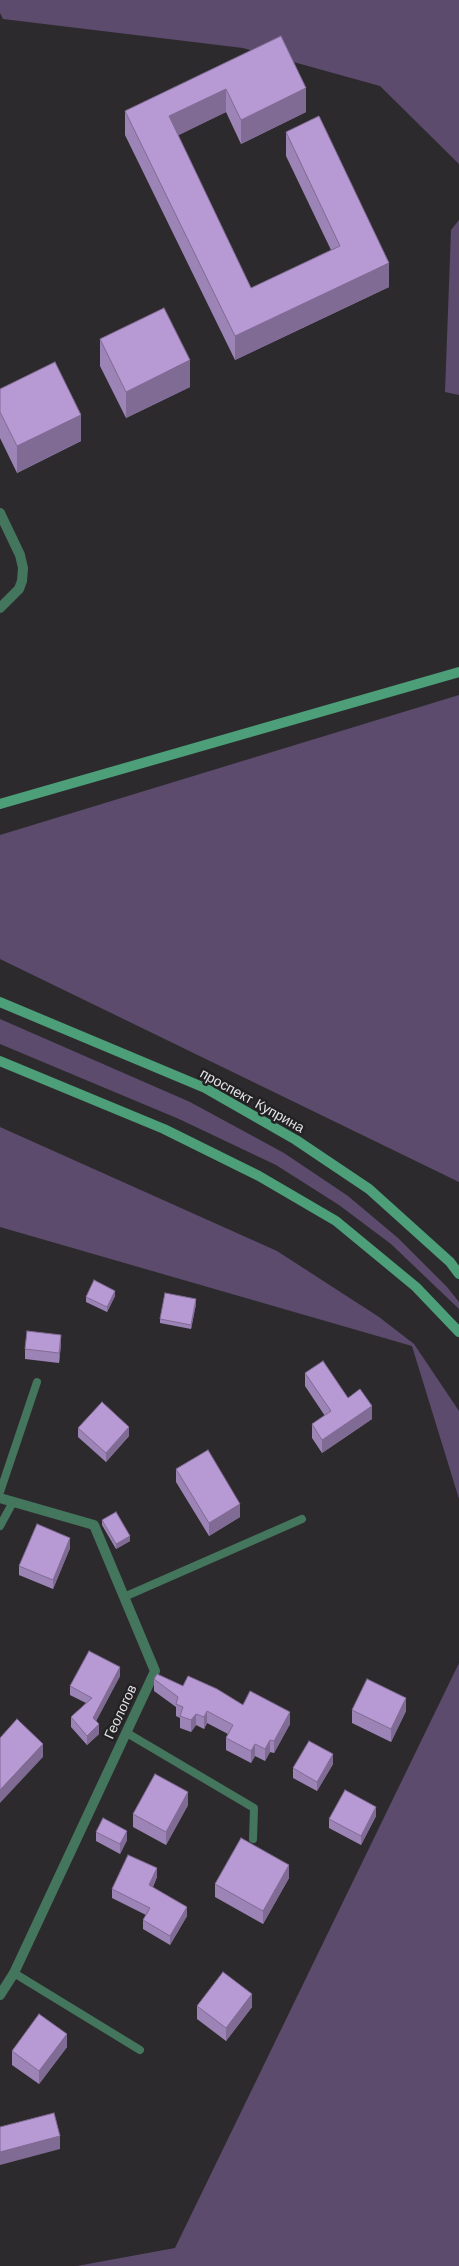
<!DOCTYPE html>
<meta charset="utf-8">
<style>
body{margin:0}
canvas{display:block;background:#2c2a2d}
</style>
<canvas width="459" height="2266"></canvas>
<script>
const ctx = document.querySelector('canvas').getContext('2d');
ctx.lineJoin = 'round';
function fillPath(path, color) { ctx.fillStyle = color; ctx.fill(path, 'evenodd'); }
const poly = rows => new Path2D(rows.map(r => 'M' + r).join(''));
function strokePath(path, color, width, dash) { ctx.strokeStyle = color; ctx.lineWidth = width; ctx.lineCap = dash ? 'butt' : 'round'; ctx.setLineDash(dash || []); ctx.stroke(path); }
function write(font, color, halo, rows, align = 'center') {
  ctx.font = font + ' "Work Sans",sans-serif'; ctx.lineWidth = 5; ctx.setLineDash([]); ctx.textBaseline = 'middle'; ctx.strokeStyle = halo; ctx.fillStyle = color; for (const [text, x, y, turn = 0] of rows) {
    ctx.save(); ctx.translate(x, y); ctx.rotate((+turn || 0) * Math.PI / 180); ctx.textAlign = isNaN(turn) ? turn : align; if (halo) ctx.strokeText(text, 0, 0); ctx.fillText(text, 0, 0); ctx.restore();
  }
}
const green = poly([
 [0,0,459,0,459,164,380,86,243,48,3,19,0,13],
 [459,220,459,395,445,392,451,230],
 [459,695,459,1182,0,959,0,835],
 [0,1019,190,1102,284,1153,348,1196,398,1238,447,1287,459,1302,459,1309,391,1244,339,1205,276,1165,179,1119,0,1044],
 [0,1127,277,1251,379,1317,414,1344,459,1411,459,1499,412,1346,0,1227],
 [459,1663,459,2266,77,2266,175,2248]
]);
const lane = poly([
 [0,1492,37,1382],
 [0,1526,13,1502],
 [124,1597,302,1519],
 [127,1733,254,1808,253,1839],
 [14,1973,140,2050]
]);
const street = poly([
 [0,513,20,555,23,568,22,581,19,589,0,608],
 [0,1498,94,1525,155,1671,14,1973,0,1995]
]);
const secondary = poly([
 [0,804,459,672],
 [0,1002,205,1088,296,1140,369,1189,450,1262,459,1274],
 [0,1061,164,1129,259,1176,336,1221,416,1287,459,1332]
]);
const wall = poly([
 [281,36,306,112,241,144,226,112,178,135,251,288,331,250,286,156,286,132,389,287,235,360,125,135,125,111],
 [100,339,190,387,126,418,100,366],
 [0,389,81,441,17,473,0,438],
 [115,1296,107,1312,86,1302,86,1297],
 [196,1304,191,1329,160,1323,160,1319],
 [61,1344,59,1363,25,1359,25,1349],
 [305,1373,348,1398,372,1419,322,1453,312,1438,312,1424,325,1416,305,1386],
 [78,1428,129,1436,106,1462,78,1437],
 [176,1469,240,1517,209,1536,176,1482],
 [102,1520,130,1541,116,1549,102,1525],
 [70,1548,53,1589,19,1575,19,1566],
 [120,1676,96,1721,99,1734,87,1745,71,1727,71,1717,86,1703,70,1695,70,1686],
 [154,1679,183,1686,243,1705,290,1724,274,1753,270,1752,265,1761,255,1756,251,1763,226,1750,226,1738,228,1734,207,1723,204,1729,196,1725,191,1732,180,1728,180,1718,176,1716,176,1707,154,1691],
 [352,1710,406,1711,391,1742,352,1723],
 [333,1764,317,1791,293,1778,293,1768],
 [188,1805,166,1845,133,1827,133,1814],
 [376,1816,361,1845,329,1828,329,1819],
 [96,1832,127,1840,120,1854,96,1841],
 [157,1877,153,1887,187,1916,170,1945,143,1929,143,1920,146,1915,112,1898,112,1889],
 [289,1878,263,1924,215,1897,215,1884],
 [197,2006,252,2007,226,2041,197,2019],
 [67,2047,39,2084,12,2065,12,2051]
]);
const shadedWall = poly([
 [306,88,306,112,241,144,241,120],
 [226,89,226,112,169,140,169,116],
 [389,263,389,287,235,360,235,336],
 [190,360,190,387,126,418,126,392],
 [81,415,81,441,17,473,17,446],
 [115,1291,115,1296,107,1312,107,1307],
 [196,1299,196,1304,191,1329,191,1325],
 [61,1335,61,1344,59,1363,59,1353],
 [372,1406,372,1419,322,1453,322,1440],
 [129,1427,129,1436,106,1462,106,1453],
 [240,1504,240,1517,209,1536,209,1523],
 [130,1536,130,1541,116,1549,116,1544],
 [70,1538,70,1548,53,1589,53,1580],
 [120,1667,120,1676,93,1727,93,1718],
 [406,1698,406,1711,391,1742,391,1729],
 [207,1711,207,1723,204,1729,204,1717],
 [290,1712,290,1724,274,1753,274,1741],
 [196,1714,196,1725,191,1732,191,1720],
 [99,1724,99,1734,87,1745,87,1736],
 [270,1740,270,1752,265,1761,265,1749],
 [43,1744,43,1757,0,1803,0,1790],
 [255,1744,255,1756,251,1763,251,1751],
 [333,1754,333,1764,317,1791,317,1782],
 [188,1792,188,1805,166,1845,166,1832],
 [376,1807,376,1816,361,1845,361,1836],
 [127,1831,127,1840,120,1854,120,1844],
 [289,1865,289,1878,263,1924,263,1911],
 [157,1868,157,1877,149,1894,149,1885],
 [187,1907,187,1916,170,1945,170,1936],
 [252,1994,252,2007,226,2041,226,2028],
 [67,2034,67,2047,39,2084,39,2071],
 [60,2136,60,2149,0,2165,0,2152]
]);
const building = poly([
 [281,36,306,88,241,120,226,89,169,116,251,288,340,246,286,132,319,116,389,263,235,336,125,111,281,36],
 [164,308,190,360,126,392,100,339,164,308],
 [55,362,81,415,17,446,0,412,0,389,55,362],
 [94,1280,115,1291,107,1307,86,1297,94,1280],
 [165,1293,196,1299,191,1325,160,1319,165,1293],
 [27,1331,61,1335,59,1353,25,1349,27,1331],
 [323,1361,348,1398,360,1389,372,1406,322,1440,312,1424,331,1411,305,1373,323,1361],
 [102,1402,129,1427,106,1453,78,1428,102,1402],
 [208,1450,240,1504,209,1523,176,1469,208,1450],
 [116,1512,130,1536,116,1544,102,1520,116,1512],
 [37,1524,70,1538,53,1580,19,1566,37,1524],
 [89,1651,120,1667,93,1718,99,1724,87,1736,71,1717,92,1698,70,1686,89,1651],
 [157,1674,183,1686,188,1676,217,1689,243,1705,250,1691,290,1712,274,1741,270,1740,265,1749,255,1744,251,1751,226,1738,233,1725,207,1711,204,1717,196,1714,191,1720,180,1716,183,1707,176,1704,178,1697,154,1679,157,1674],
 [367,1679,406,1698,391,1729,352,1710,367,1679],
 [17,1719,43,1744,0,1790,0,1738,17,1719],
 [309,1741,333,1754,317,1782,293,1768,309,1741],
 [155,1774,188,1792,166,1832,133,1814,155,1774],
 [345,1790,376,1807,361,1836,329,1819,345,1790],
 [103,1818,127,1831,120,1844,96,1832,103,1818],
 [241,1838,289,1865,263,1911,215,1884,241,1838],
 [128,1855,157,1868,149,1885,187,1907,170,1936,143,1920,150,1908,112,1889,128,1855],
 [223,1972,252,1994,226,2028,197,2006,223,1972],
 [39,2014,67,2034,39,2071,12,2051,39,2014],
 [54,2113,60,2136,0,2152,0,2127,54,2113]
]);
const streetNames = [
 ["проспект Куприна",252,1101,29],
 ["Геологов",121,1712,-65]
];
fillPath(green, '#5c4b6c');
strokePath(lane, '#44755d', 8);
strokePath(street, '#44755d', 10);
strokePath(secondary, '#4c9f78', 10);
fillPath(wall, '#9d84b6');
fillPath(shadedWall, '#806b94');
fillPath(building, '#b799d4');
strokePath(building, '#806b94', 1);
write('14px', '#e3e2e4', '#222123', streetNames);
</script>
